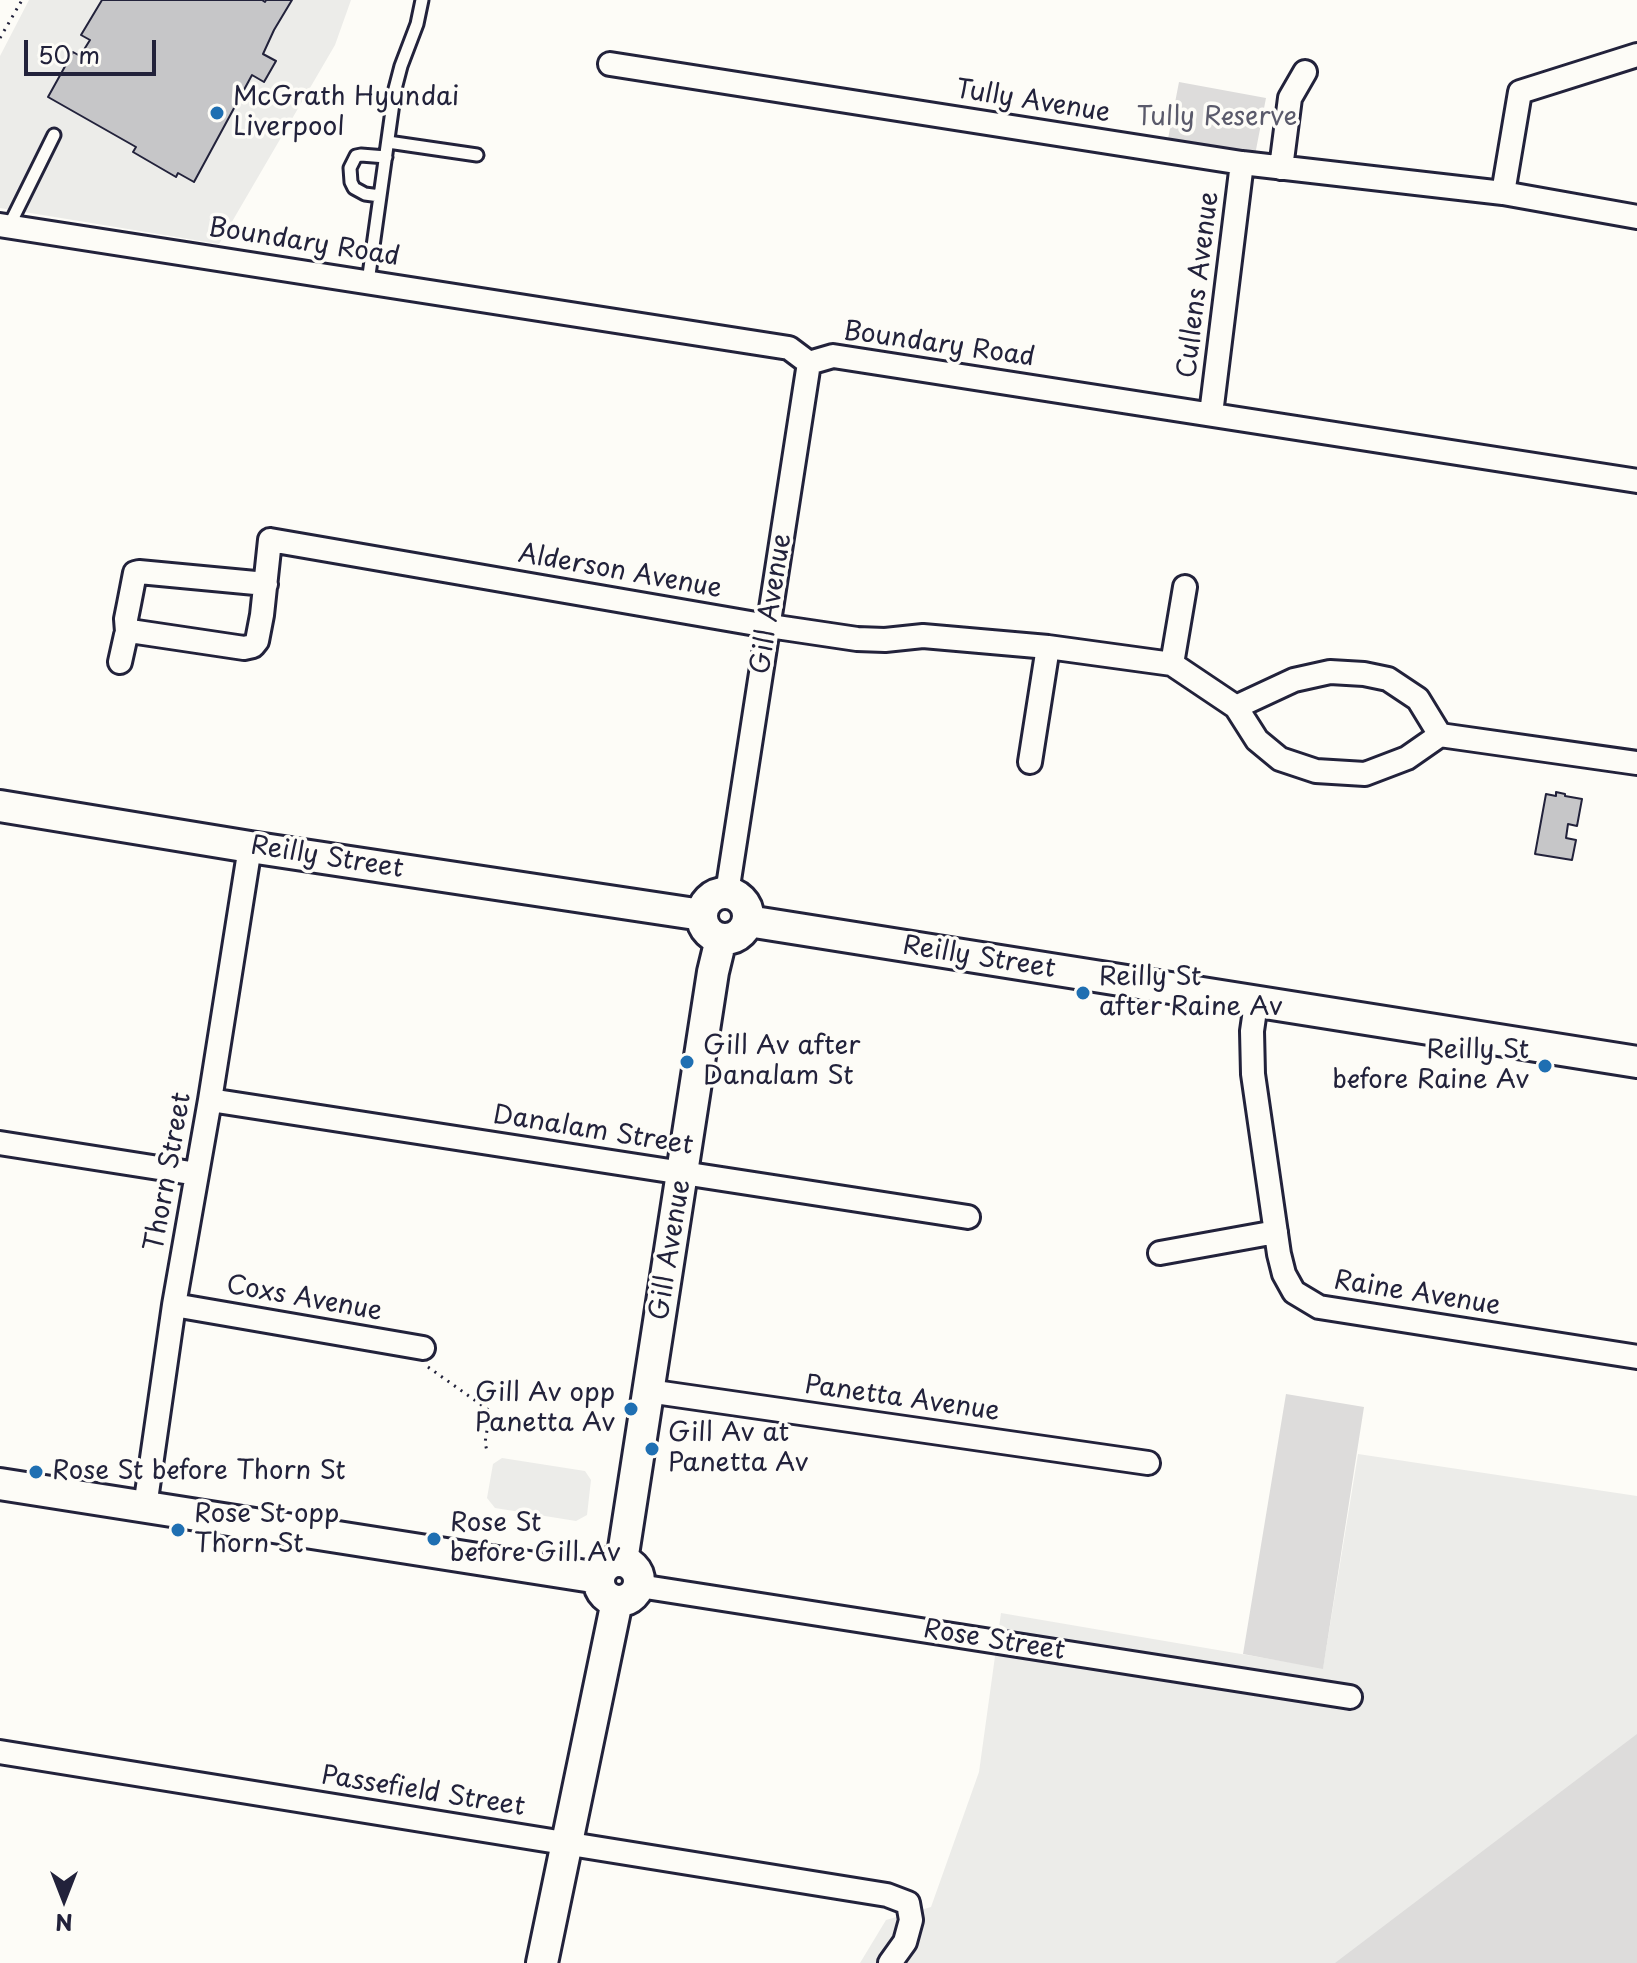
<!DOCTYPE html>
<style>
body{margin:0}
#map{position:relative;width:1637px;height:1963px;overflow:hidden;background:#fdfcf7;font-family:"Playpen Sans",sans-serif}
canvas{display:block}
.north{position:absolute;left:24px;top:1859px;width:80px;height:80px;-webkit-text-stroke:6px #fdfcf7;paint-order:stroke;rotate:180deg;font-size:22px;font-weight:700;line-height:32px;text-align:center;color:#22223b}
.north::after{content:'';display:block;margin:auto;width:28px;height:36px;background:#22223b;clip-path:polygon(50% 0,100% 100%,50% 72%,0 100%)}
.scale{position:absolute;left:24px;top:40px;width:132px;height:36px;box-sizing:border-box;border:4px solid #22223b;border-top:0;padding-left:10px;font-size:24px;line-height:28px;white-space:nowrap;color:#22223b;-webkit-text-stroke:6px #fdfcf7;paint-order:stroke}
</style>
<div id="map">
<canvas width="1637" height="1963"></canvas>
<div class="north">N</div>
<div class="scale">50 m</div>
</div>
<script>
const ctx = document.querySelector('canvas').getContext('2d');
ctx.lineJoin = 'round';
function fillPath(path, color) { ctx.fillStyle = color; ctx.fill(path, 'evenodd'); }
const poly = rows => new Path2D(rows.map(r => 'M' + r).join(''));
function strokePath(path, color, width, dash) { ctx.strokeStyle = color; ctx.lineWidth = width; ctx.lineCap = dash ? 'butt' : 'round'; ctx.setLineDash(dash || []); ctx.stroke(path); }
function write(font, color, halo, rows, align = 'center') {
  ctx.font = font + ' "Playpen Sans",sans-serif'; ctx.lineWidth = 7; ctx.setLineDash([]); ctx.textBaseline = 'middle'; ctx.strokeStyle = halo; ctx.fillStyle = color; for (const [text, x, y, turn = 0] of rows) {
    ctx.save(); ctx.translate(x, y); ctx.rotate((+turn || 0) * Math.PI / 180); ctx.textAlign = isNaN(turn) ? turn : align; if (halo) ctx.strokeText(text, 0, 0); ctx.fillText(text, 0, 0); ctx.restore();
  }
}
const built = poly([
 [29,0,351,0,335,45,219,244,0,208,0,56],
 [1358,1454,1637,1496,1637,1735,1350,1963,860,1963,886,1920,931,1907,979,1772,1001,1613,1323,1668],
 [502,1458,585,1471,591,1480,587,1515,576,1521,495,1508,487,1498,493,1464]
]);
const green = poly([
 [1179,82,1266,98,1255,155,1168,139],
 [1286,1394,1364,1407,1323,1669,1243,1654],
 [1637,1734,1637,1963,1335,1963]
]);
const building = poly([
 [102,0,262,0,265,2,266,0,292,0,274,30,263,54,276,61,264,82,252,75,194,182,178,173,176,177,133,152,136,147,48,97,73,52,80,56,90,40,81,35,102,0],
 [1556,792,1565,794,1565,796,1582,799,1577,826,1568,824,1566,838,1576,840,1572,860,1535,854,1546,794,1556,796,1556,792]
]);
const path = poly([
 [0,38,22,0],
 [428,1367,490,1411,485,1443,487,1451]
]);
const lane = poly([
 [388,142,477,155],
 [380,196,365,194,354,188,351,182,350,168,356,156,361,155,386,157],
 [9,226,54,135],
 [368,282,395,89,401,66,417,24,422,0]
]);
const street = poly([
 [610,64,1242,163,1503,193,1637,217],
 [1281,168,1290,98,1305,72],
 [1503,193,1520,92,1637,55],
 [0,225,789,348,809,363,833,356,1637,481],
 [1211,414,1242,163],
 [127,632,126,619,129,604,135,573,139,572,266,584],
 [120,662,126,635,130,631,244,648,253,646,257,641,262,615,270,540,756,624,857,639,885,640,923,636,1048,647,1172,664,1236,707,1257,740,1280,759,1316,771,1365,774,1407,758,1440,735,1637,763],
 [1172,664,1185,587],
 [1236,707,1294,680,1330,672,1364,674,1388,679,1418,699,1440,735],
 [1030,762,1048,647],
 [727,893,809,363],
 [1256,1003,1252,1031,1253,1074,1279,1254,1284,1274,1294,1292,1319,1307,1637,1357],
 [210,1100,968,1217],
 [0,1143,197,1174],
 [1160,1253,1276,1232],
 [174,1305,423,1348],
 [648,1391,1148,1463],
 [145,1507,174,1305,210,1100,250,847],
 [639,1586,1350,1697],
 [0,1752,887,1895,908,1903,911,1920,905,1942,890,1963]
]);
const secondary = poly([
 [0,806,250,847,702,915],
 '702 916a23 23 0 1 1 46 0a23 23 0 1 1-46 0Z',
 [748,921,1637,1062],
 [0,1484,599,1578],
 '599 1581a20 20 0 1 1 40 0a20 20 0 1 1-40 0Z',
 [622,1561,713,972,721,939],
 [542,1963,617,1601]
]);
const markers = [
 [217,113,8,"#1f6fb2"],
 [1083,993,8,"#1f6fb2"],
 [687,1062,8,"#1f6fb2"],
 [1545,1066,8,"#1f6fb2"],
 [631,1409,8,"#1f6fb2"],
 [652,1449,8,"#1f6fb2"],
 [36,1472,8,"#1f6fb2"],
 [178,1530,8,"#1f6fb2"],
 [434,1539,8,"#1f6fb2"]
];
const poiNames = [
 ["McGrath Hyundai",233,98],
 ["Liverpool",233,128],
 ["Reilly St",1099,978],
 ["after Raine Av",1099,1008],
 ["Gill Av after",703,1047],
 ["Danalam St",703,1077],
 ["Reilly St",1529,1051,"right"],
 ["before Raine Av",1529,1081,"right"],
 ["Gill Av opp",615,1394,"right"],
 ["Panetta Av",615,1424,"right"],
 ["Gill Av at",668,1434],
 ["Panetta Av",668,1464],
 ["Rose St before Thorn St",52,1472],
 ["Rose St opp",194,1515],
 ["Thorn St",194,1545],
 ["Rose St",450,1524],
 ["before Gill Av",450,1554]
];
const streetNames = [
 ["Tully Avenue",1033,102,9],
 ["Boundary Road",304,243,9],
 ["Cullens Avenue",1199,285,-83],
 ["Boundary Road",939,345,8],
 ["Alderson Avenue",620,572,10],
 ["Gill Avenue",772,604,-81],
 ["Reilly Street",327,858,9],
 ["Reilly Street",979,958,9],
 ["Danalam Street",593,1131,9],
 ["Thorn Street",169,1172,-80],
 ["Gill Avenue",671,1250,-81],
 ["Raine Avenue",1417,1294,9],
 ["Coxs Avenue",304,1299,10],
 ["Panetta Avenue",902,1399,8],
 ["Rose Street",994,1641,9],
 ["Passefield Street",423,1792,9]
];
const parkNames = [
 ["Tully Reserve",1217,118]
];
fillPath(built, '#ecece9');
fillPath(green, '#dddcdb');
fillPath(building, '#c6c6c8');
strokePath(building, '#22223b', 2);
strokePath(lane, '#22223b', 17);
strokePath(street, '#22223b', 28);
strokePath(secondary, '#22223b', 36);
strokePath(path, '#22223b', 3, [2, 6]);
strokePath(lane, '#fdfcf7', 11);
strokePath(street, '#fdfcf7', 22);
strokePath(secondary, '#fdfcf7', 30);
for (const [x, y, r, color] of markers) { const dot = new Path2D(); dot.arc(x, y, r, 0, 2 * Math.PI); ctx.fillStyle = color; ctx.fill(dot); strokePath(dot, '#fdfcf7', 3); }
write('26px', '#22223b', '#fdfcf7', poiNames, 'left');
write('26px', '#22223b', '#fdfcf7', streetNames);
write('26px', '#5a5a6b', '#fdfcf7', parkNames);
</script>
